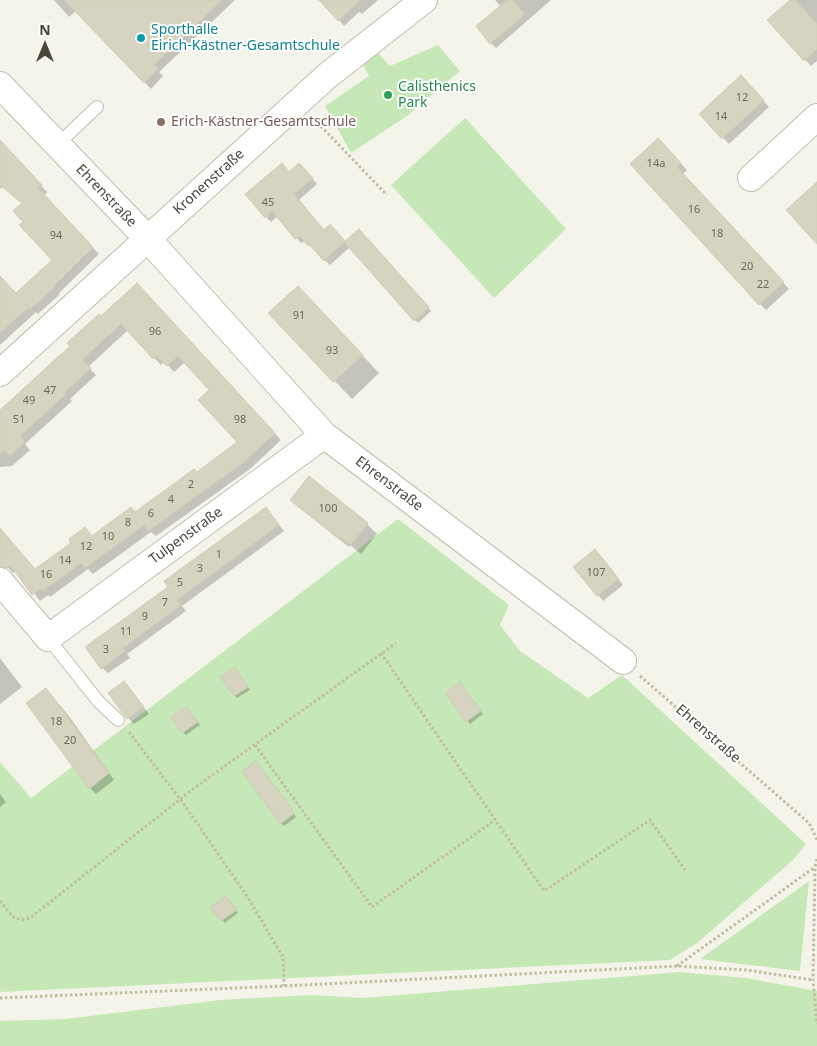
<!DOCTYPE html>
<meta charset="utf-8">
<style>
body{margin:0}
#map{position:relative;width:817px;height:1046px;overflow:hidden;background:#f5f4eb;font-family:"Noto Sans",sans-serif}
canvas{display:block}
.north{position:absolute;left:20px;top:20px;width:50px;height:50px;-webkit-text-stroke:4px #fff;paint-order:stroke;rotate:0deg;font-size:14px;font-weight:700;line-height:20px;text-align:center;color:#494739}
.north::after{content:'';display:block;margin:auto;width:18px;height:22px;background:#494739;clip-path:polygon(50% 0,100% 100%,50% 72%,0 100%)}
</style>
<div id="map">
<canvas width="817" height="1046"></canvas>
<div class="north">N</div>
</div>
<script>
const ctx = document.querySelector('canvas').getContext('2d');
ctx.lineJoin = 'round';
function fillPath(path, color) { ctx.fillStyle = color; ctx.fill(path, 'evenodd'); }
const poly = rows => new Path2D(rows.map(r => 'M' + r).join(''));
function strokePath(path, color, width, dash) { ctx.strokeStyle = color; ctx.lineWidth = width; ctx.lineCap = dash ? 'butt' : 'round'; ctx.setLineDash(dash || []); ctx.stroke(path); }
function write(font, color, halo, rows, align = 'center') {
  ctx.font = font + ' "Noto Sans",sans-serif'; ctx.lineWidth = 4; ctx.setLineDash([]); ctx.textBaseline = 'middle'; ctx.strokeStyle = halo; ctx.fillStyle = color; for (const [text, x, y, turn = 0] of rows) {
    ctx.save(); ctx.translate(x, y); ctx.rotate((+turn || 0) * Math.PI / 180); ctx.textAlign = isNaN(turn) ? turn : align; if (halo) ctx.strokeText(text, 0, 0); ctx.fillText(text, 0, 0); ctx.restore();
  }
}
const green = poly([
 [438,45,460,71,407,116,351,153,325,106,369,76,359,56,372,46,390,66],
 [465,118,566,229,494,298,391,185],
 [398,519,509,605,500,625,520,651,588,698,622,675,806,844,793,860,697,943,670,960,0,992,0,762,31,798],
 [809,881,800,971,700,959],
 [680,972,746,978,817,991,817,1046,0,1046,0,1021,66,1019,220,1000,312,995,363,998]
]);
const shadow = poly([
 [54,0,235,0,159,72,163,76,151,89,76,11,69,17],
 [327,0,378,0,362,14,359,12,344,26,339,20],
 [495,0,551,0,496,48,491,43,501,7],
 [791,0,795,1,796,0,817,0,817,61,811,66,769,20],
 [747,83,769,107,729,144,701,114],
 [658,140,687,170,683,174,789,289,766,310,760,304],
 [0,141,47,192,44,196,99,254,59,293,60,294,38,314,36,312,0,345,0,278,16,295,54,260,25,222,23,204,2,187,0,189],
 [305,170,317,184,299,200,324,231,330,226,345,243,359,231,431,311,418,323,350,247,330,265,305,241,301,243,278,216,271,222,266,217,289,173],
 [143,292,281,440,250,469,156,536,151,532,93,574,88,569,50,597,48,595,40,601,17,571,13,573,0,559,0,528,35,571,136,513,197,474,239,443,211,390,185,362,174,372,164,361,161,365,128,330,88,367,96,375,70,399,72,401,25,444,30,450,12,466,0,467,0,412,101,317],
 [315,305,379,373,352,399,270,313],
 [309,478,367,524,377,534,361,554,350,545,349,547,301,509,292,500],
 [266,509,284,531,182,606,186,611,127,654,130,658,108,673,102,668,169,587],
 [600,556,623,585,603,601,575,567],
 [0,658,22,687,0,704],
 [238,672,250,690,237,698,235,696],
 [462,687,483,714,470,724,447,693],
 [46,689,69,716,114,780,96,794,90,788],
 [130,689,149,714,134,724,128,718],
 [189,710,200,725,186,735,183,732],
 [258,765,296,817,284,826,281,823],
 [0,794,6,802,0,807],
 [228,900,238,913,225,923,212,907]
]);
const building = poly([
 [64,0,222,0,154,65,158,69,144,83,64,0],
 [319,0,360,0,338,21,319,0],
 [507,0,512,0,525,14,490,44,476,26,507,0],
 [790,0,795,0,817,24,817,49,804,61,767,20,790,0],
 [741,75,764,100,722,139,699,114,741,75],
 [658,138,681,163,677,167,784,282,759,305,630,164,658,138],
 [0,140,42,185,38,188,93,247,54,286,55,287,30,309,29,307,0,333,0,276,16,293,52,260,19,225,23,222,13,211,22,203,0,185,0,140],
 [282,163,289,172,299,163,313,178,294,194,324,230,330,224,345,241,324,261,309,244,308,246,300,236,295,239,272,211,265,218,245,194,282,163],
 [817,182,817,244,786,210,817,182],
 [359,229,429,307,414,321,344,242,359,229],
 [137,283,275,433,244,462,148,531,144,525,85,568,81,563,43,591,40,589,32,595,10,565,7,568,0,566,0,528,35,569,71,543,69,539,85,527,92,536,131,507,135,512,194,469,197,472,237,442,198,400,209,390,178,356,167,366,157,356,153,359,121,324,82,360,91,368,65,392,66,394,20,436,25,442,10,456,4,450,0,455,0,410,70,346,67,343,99,314,101,316,137,283],
 [298,286,363,355,333,382,268,313,298,286],
 [309,476,368,523,351,545,340,537,339,539,290,500,309,476],
 [266,507,279,525,177,600,181,605,123,648,125,651,101,669,85,647,168,587,164,581,266,507],
 [595,549,619,579,597,596,573,567,595,549],
 [235,667,248,687,234,696,220,677,235,667],
 [124,681,144,707,127,719,108,693,124,681],
 [460,682,481,711,466,722,445,693,460,682],
 [46,688,109,773,89,789,26,703,46,688],
 [186,706,198,722,182,733,171,717,186,706],
 [256,761,295,813,280,824,242,771,256,761],
 [226,896,237,910,221,921,210,907,226,896]
]);
const path = poly([
 [314,119,387,195],
 [381,653,544,891,650,820,685,870],
 [640,676,809,823,817,840],
 [129,732,186,807,247,896,283,957,284,986],
 [255,745,372,907,495,820],
 [817,859,815,867,813,980,817,1024],
 [0,901,13,917,22,920,30,918,193,789,396,643],
 [677,966,815,867],
 [0,998,284,986,677,966,746,970,813,980]
]);
const lane = poly([
 [57,145,97,107],
 [48,638,98,701,118,720]
]);
const street = poly([
 [0,85,147,238,324,435,623,661],
 [751,178,817,117],
 [0,373,327,76,424,0],
 [0,581,48,638,324,435]
]);
const markers = [
 [141,38,5,"#0f9aa8"],
 [388,95,5,"#2e9e5b"],
 [161,122,5,"#8d6e63"]
];
const numberNames = [
 ["12",742,98],
 ["14",721,117],
 ["14a",656,164],
 ["45",268,203],
 ["16",694,210],
 ["18",717,234],
 ["94",56,236],
 ["20",747,267],
 ["22",763,285],
 ["91",299,316],
 ["96",155,332],
 ["93",332,351],
 ["47",50,391],
 ["49",29,401],
 ["51",19,420],
 ["98",240,420],
 ["2",191,485],
 ["4",171,500],
 ["100",328,509],
 ["6",151,514],
 ["8",128,523],
 ["10",108,537],
 ["12",86,547],
 ["1",219,555],
 ["14",65,561],
 ["3",200,569],
 ["107",596,573],
 ["16",46,575],
 ["5",180,583],
 ["7",165,603],
 ["9",145,617],
 ["11",126,632],
 ["3",106,650],
 ["18",56,722],
 ["20",70,741]
];
const cultureNames = [
 ["Sporthalle",151,30],
 ["Eirich-Kästner-Gesamtschule",151,46]
];
const leisureNames = [
 ["Calisthenics",398,87],
 ["Park",398,103]
];
const educationNames = [
 ["Erich-Kästner-Gesamtschule",171,122]
];
const streetNames = [
 ["Kronenstraße",209,182,-42],
 ["Ehrenstraße",106,196,46],
 ["Ehrenstraße",389,484,37],
 ["Tulpenstraße",186,536,-36],
 ["Ehrenstraße",708,734,41]
];
fillPath(green, '#c6e7b6');
fillPath(shadow, '#0003');
fillPath(building, '#d6d3c1');
strokePath(building, '#d1ccb4', 1);
strokePath(lane, '#c0beae', 14);
strokePath(street, '#c0beae', 28);
strokePath(path, '#c2bda0', 3, [2.5, 2.5]);
strokePath(lane, '#fff', 12);
strokePath(street, '#fff', 26);
for (const [x, y, r, color] of markers) { const dot = new Path2D(); dot.arc(x, y, r, 0, 2 * Math.PI); ctx.fillStyle = color; ctx.fill(dot); strokePath(dot, '#fff', 2); }
write('11px', '#6c6a5b', null, numberNames);
write('14px', '#0d838f', '#fff', cultureNames, 'left');
write('14px', '#27864d', '#fff', leisureNames, 'left');
write('14px', '#785e54', '#fff', educationNames, 'left');
write('14px', '#494739', '#fff', streetNames);
</script>
